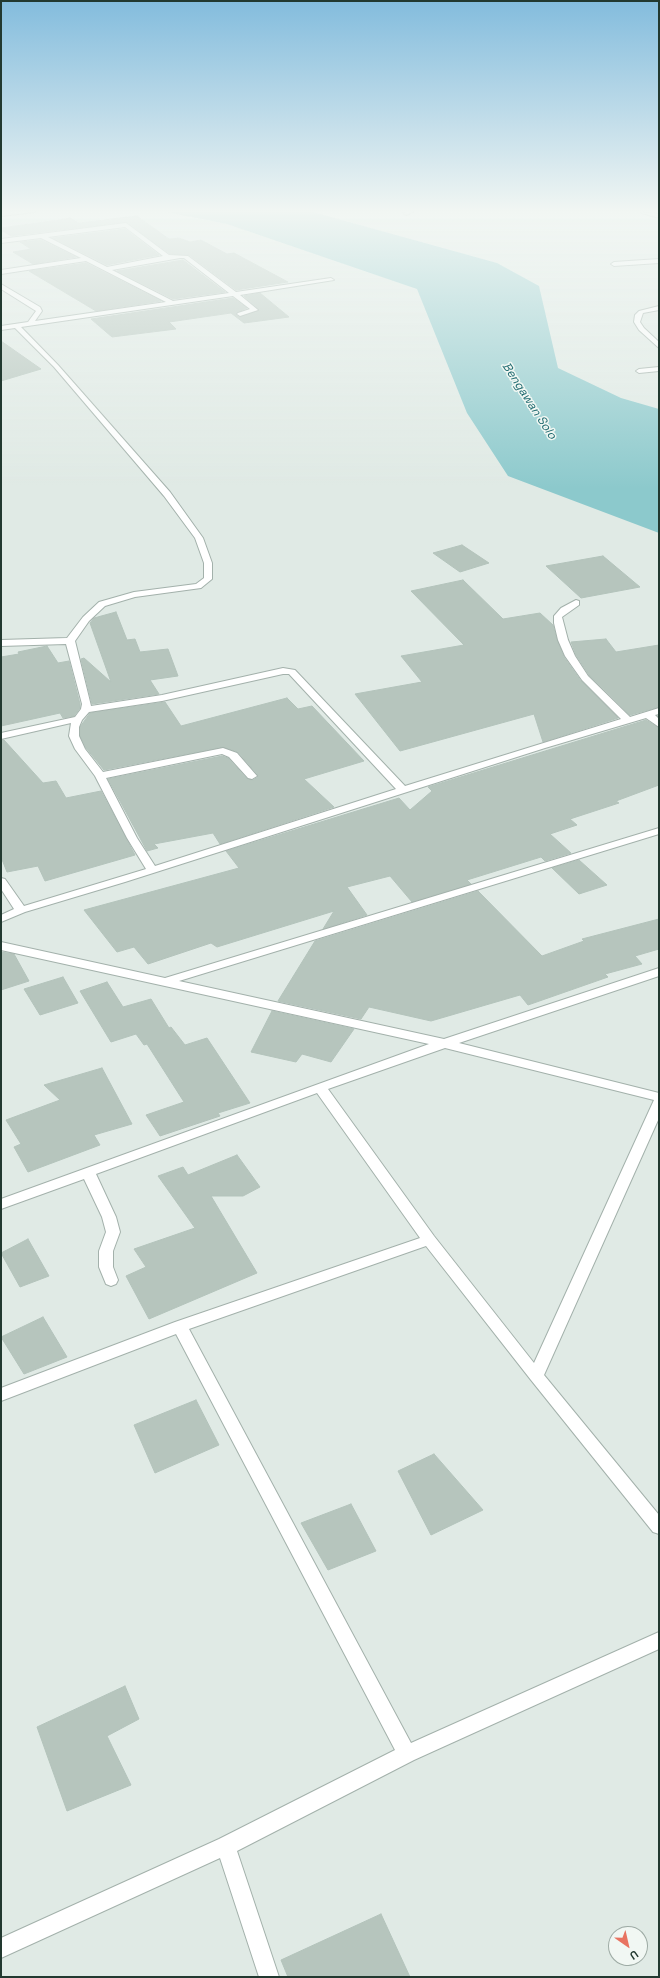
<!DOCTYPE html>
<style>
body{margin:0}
#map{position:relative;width:660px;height:1978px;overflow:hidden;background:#e0eae5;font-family:"Space Grotesk",sans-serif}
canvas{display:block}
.frame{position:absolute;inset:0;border:2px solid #223930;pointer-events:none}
.north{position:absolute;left:608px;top:1926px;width:40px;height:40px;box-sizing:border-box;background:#f1f7f3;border:1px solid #9eaba5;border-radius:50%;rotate:146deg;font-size:11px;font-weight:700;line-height:16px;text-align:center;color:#223930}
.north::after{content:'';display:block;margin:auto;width:14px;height:18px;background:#e87361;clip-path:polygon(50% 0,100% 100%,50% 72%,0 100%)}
</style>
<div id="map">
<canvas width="660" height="1978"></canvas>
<div class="frame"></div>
<div class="north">U</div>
</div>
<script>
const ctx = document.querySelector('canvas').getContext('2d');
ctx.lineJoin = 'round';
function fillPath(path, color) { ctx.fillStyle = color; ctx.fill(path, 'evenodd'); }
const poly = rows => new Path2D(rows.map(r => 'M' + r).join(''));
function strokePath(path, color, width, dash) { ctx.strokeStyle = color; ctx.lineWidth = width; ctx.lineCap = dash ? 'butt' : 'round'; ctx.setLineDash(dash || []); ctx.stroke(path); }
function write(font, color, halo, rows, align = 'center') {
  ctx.font = font + ' "Space Grotesk",sans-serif'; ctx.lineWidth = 3; ctx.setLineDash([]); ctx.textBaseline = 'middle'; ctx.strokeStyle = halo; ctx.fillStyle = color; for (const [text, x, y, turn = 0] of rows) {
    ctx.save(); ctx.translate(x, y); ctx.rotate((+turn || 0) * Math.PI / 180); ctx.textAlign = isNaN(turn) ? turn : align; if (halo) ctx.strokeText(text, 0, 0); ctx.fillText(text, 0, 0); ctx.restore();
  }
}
const water = poly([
 [167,212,313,212,497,263,539,286,558,368,621,398,659,409,659,533,508,476,467,413,417,289,227,224]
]);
const building = poly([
 [137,216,169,239,179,238,190,242,201,240,227,254,234,253,288,282,236,290,189,255,170,254,126,222,11,236,1,230,1,228,65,219,70,218,79,223,137,216],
 [125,229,159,255,107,265,53,238,125,229],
 [41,240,76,257,33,264,13,252,31,249,20,242,41,240],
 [183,260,225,292,173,299,117,271,183,260],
 [86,263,161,301,96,311,29,271,86,263],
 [260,293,289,317,244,323,231,313,169,322,176,329,112,337,91,319,233,298,247,308,236,313,236,315,240,317,259,310,244,296,260,293],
 [1,341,41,369,1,381,1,341],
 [462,545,489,563,460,572,433,553,462,545],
 [603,556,640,587,581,598,546,566,603,556],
 [463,580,503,619,540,613,553,625,557,640,564,657,581,681,618,718,543,742,534,714,400,751,355,694,422,682,401,656,464,645,411,591,463,580],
 [116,612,127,640,135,639,140,652,168,649,178,676,150,680,159,694,92,704,81,659,84,658,111,682,90,623,94,618,116,612],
 [606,639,616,652,659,645,659,707,630,715,589,675,576,655,571,642,606,639],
 [47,646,58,663,69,661,80,704,80,708,74,716,63,718,60,713,1,726,1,657,19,654,18,652,47,646],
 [287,698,298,709,312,706,364,761,304,779,334,807,220,844,213,833,154,844,158,848,147,851,108,779,222,756,228,758,247,779,253,780,258,777,258,775,238,752,223,747,104,770,86,748,80,736,80,727,90,713,165,702,181,726,287,698],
 [646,720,659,728,659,785,616,801,619,803,570,819,577,825,550,834,571,853,545,861,541,857,467,880,471,884,412,902,390,876,347,887,367,915,323,929,334,911,217,947,211,943,148,964,134,947,117,952,84,910,239,868,226,851,399,798,410,810,432,791,428,787,646,720],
 [1,740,4,740,43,783,56,781,66,798,101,791,135,855,45,881,38,866,7,872,1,857,1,740],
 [579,860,607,885,579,894,552,868,579,860],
 [478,891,542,956,584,941,582,939,659,919,659,949,635,956,642,964,605,974,608,977,528,1005,520,995,431,1021,369,1007,361,1019,278,1001,315,941,478,891],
 [1,952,14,954,29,981,1,990,1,952],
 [63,977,78,1003,40,1015,24,989,63,977],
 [107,982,123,1007,151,999,169,1028,171,1027,185,1045,207,1038,250,1103,218,1113,220,1116,160,1136,146,1115,184,1102,147,1044,144,1045,136,1034,111,1042,80,991,107,982],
 [272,1011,354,1029,331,1062,302,1054,296,1062,251,1052,272,1011],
 [102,1068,132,1124,94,1135,100,1145,28,1172,14,1147,21,1144,6,1120,60,1100,44,1085,102,1068],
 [237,1155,260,1187,243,1196,211,1196,257,1273,149,1319,126,1276,146,1267,134,1249,195,1228,158,1176,183,1167,188,1175,237,1155],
 [28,1239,49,1276,20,1287,1,1253,28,1239],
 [43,1317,67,1357,24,1374,1,1337,43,1317],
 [196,1400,219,1445,155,1473,134,1425,196,1400],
 [434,1454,483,1510,431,1535,398,1471,434,1454],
 [351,1504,376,1551,328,1570,301,1523,351,1504],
 [125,1686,139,1719,107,1736,131,1785,67,1811,37,1727,125,1686],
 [381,1914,410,1977,288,1977,281,1960,381,1914]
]);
const minor = poly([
 [1,212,35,212,1,216,1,212],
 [405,212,413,212,406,215,403,213,405,212],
 [641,212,659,214,659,218,642,213,641,212],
 [126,223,169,255,188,256,236,292,331,278,334,280,240,295,258,310,240,316,237,314,238,313,250,309,233,296,21,327,58,365,170,492,203,538,212,563,212,579,201,588,135,597,105,606,89,621,75,641,91,706,162,695,283,668,295,670,405,786,621,719,582,680,565,656,558,640,554,623,554,616,561,608,576,600,579,601,579,605,562,617,568,640,575,656,588,676,630,717,659,708,659,714,655,715,659,719,659,727,646,718,545,748,125,882,25,912,1,922,1,915,14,909,1,889,1,878,5,879,24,906,146,869,127,838,95,776,75,749,69,736,71,723,1,739,1,733,75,717,81,709,82,704,66,644,1,646,1,640,67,638,83,617,99,602,134,592,196,584,204,578,204,563,195,538,164,496,54,367,15,328,1,330,1,326,28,322,36,311,1,289,1,284,40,307,42,311,35,321,166,302,86,261,1,274,1,270,81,258,41,238,1,243,1,239,126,223],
 [125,227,163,256,107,267,48,237,125,227],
 [180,258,184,258,229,293,173,301,112,270,180,258],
 [283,674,289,674,396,789,155,866,137,838,106,778,222,754,229,757,248,778,252,779,257,776,237,753,223,748,103,772,85,749,79,736,79,727,82,720,89,712,162,701,283,674],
 [659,259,659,263,614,266,611,264,614,262,659,259],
 [659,306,659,310,643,313,640,322,644,328,659,342,659,348,639,330,634,322,635,315,639,311,659,306],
 [659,367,659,371,639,373,636,371,639,369,659,367],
 [659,828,659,834,179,981,444,1039,659,968,659,976,459,1043,659,1093,659,1118,544,1375,659,1515,659,1534,653,1532,531,1380,426,1246,189,1329,411,1743,659,1632,659,1649,414,1760,237,1851,279,1977,259,1977,220,1858,1,1958,1,1938,219,1839,395,1750,176,1334,1,1401,1,1388,175,1322,420,1238,317,1093,96,1174,116,1217,120,1232,113,1251,113,1267,118,1280,116,1284,111,1286,106,1284,99,1267,99,1251,106,1232,102,1217,84,1179,1,1209,1,1199,429,1044,1,950,1,942,165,978,659,828],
 [445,1048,654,1100,534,1363,434,1236,328,1089,445,1048]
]);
const farWaternames = [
 ["Bengawan Solo",529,401,57]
];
fillPath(water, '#8cc9cc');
fillPath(building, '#b6c5bd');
strokePath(building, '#b3c3bb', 1);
strokePath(minor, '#a3b1ab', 2);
fillPath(minor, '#fff');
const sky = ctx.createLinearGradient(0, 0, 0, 489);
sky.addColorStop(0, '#83bcdd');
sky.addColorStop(0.43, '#f1f6f3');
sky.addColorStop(1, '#f1f6f300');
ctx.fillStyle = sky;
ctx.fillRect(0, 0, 660, 489);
write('italic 12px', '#216c71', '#f1f7f3', farWaternames);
</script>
